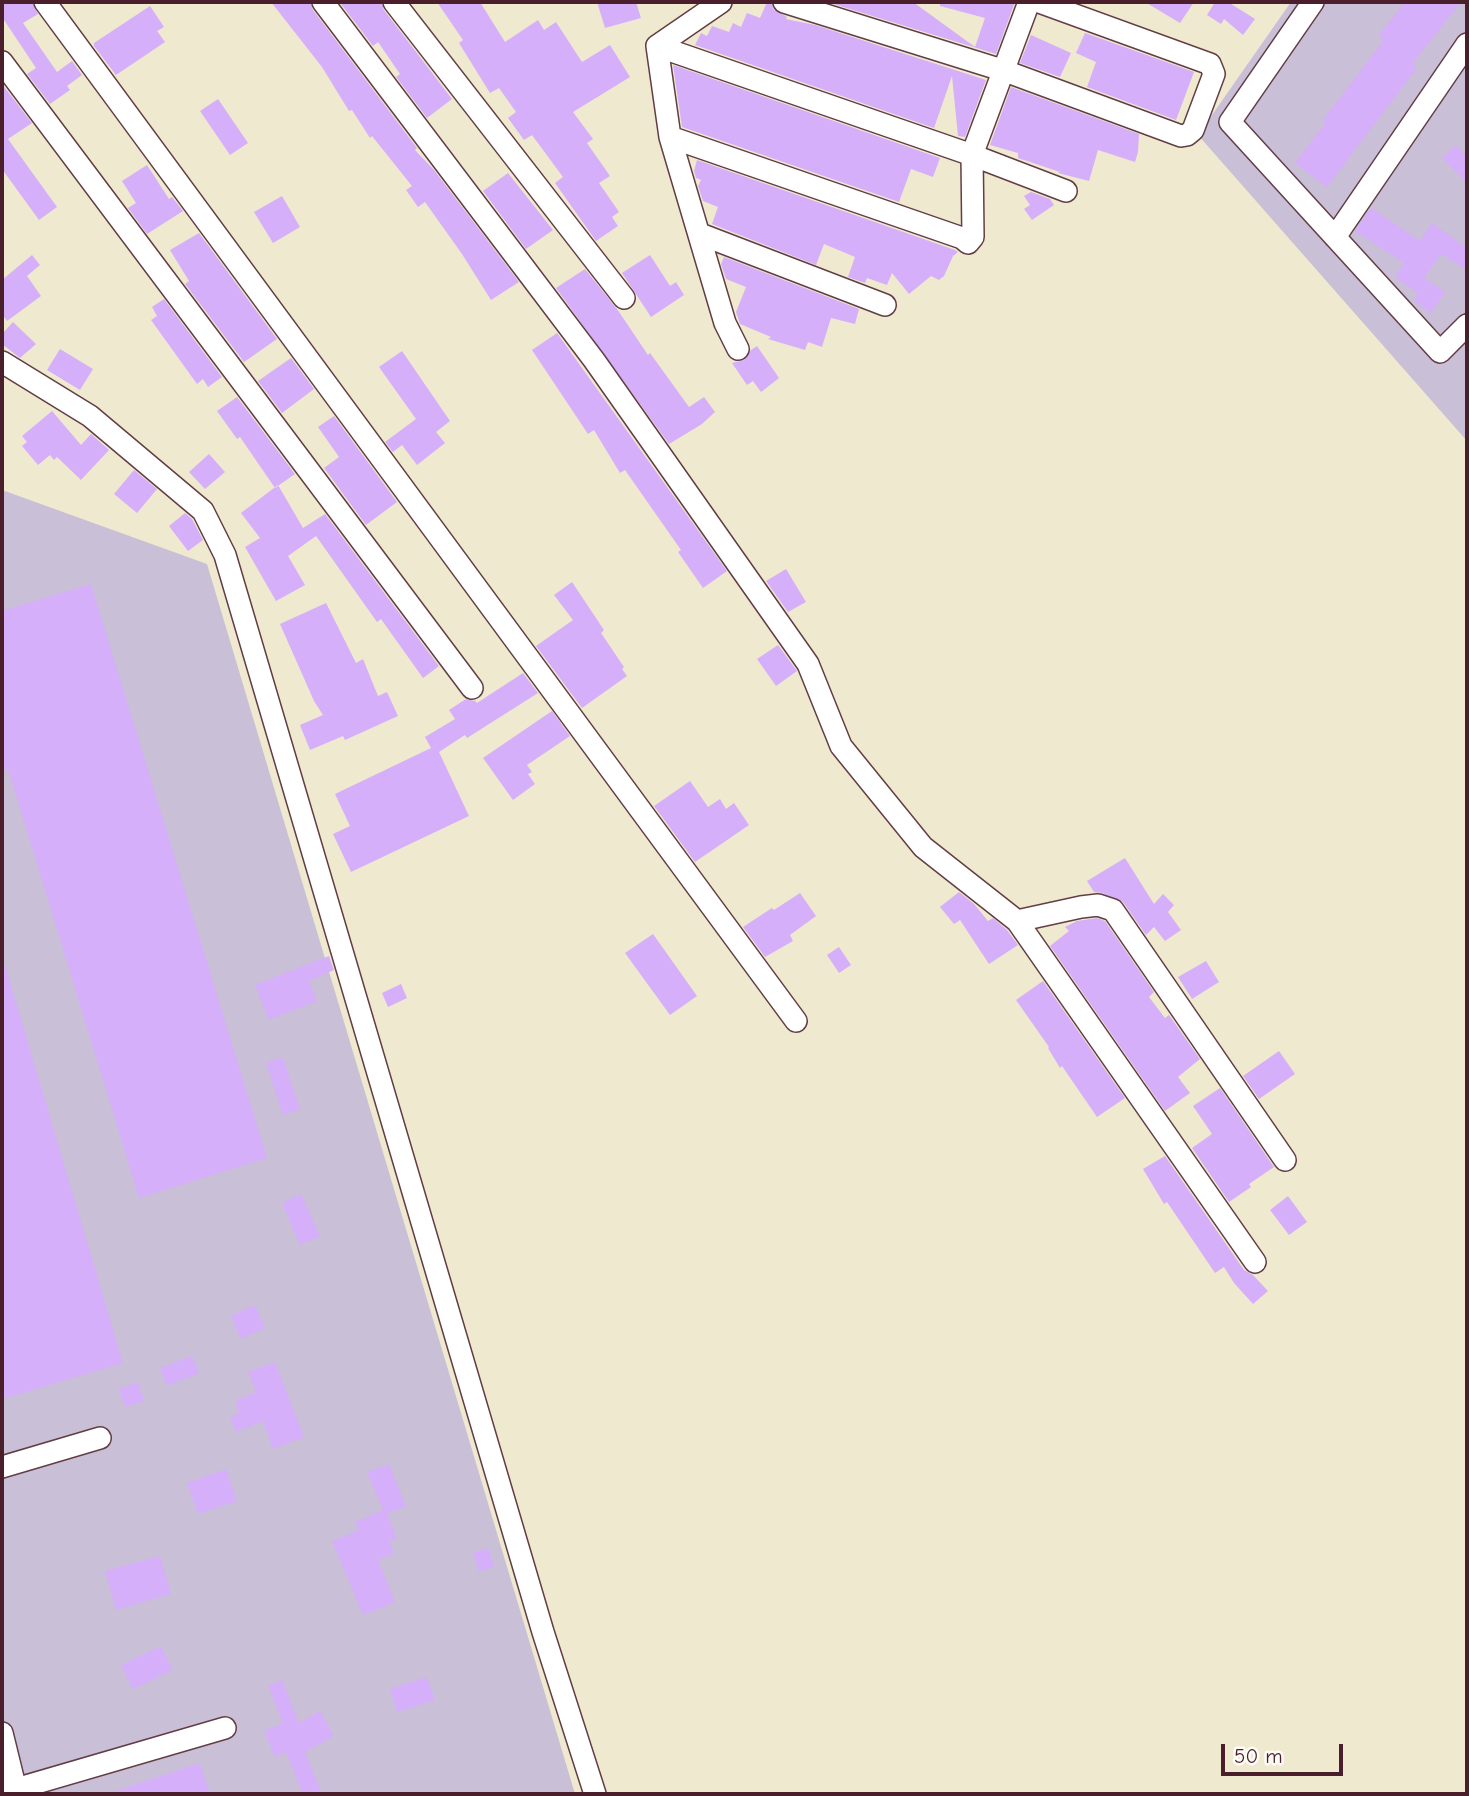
<!DOCTYPE html>
<style>
body{margin:0}
#map{position:relative;width:1469px;height:1796px;overflow:hidden;background:#efe9cf;font-family:"Comic Neue",sans-serif}
canvas{display:block}
.frame{position:absolute;inset:0;border:4px solid #4a1f2b;pointer-events:none}
.scale{position:absolute;left:1221px;top:1744px;width:122px;height:32px;box-sizing:border-box;border:4px solid #4a1f2b;border-top:0;padding-left:9px;font-size:21px;line-height:24px;white-space:nowrap;color:#4a1f2b;-webkit-text-stroke:5px #fdfcf7;paint-order:stroke}
</style>
<div id="map">
<canvas width="1469" height="1796"></canvas>
<div class="frame"></div>
<div class="scale">50 m</div>
</div>
<script>
const ctx = document.querySelector('canvas').getContext('2d');
ctx.lineJoin = 'round';
function fillPath(path, color) { ctx.fillStyle = color; ctx.fill(path, 'evenodd'); }
const poly = rows => new Path2D(rows.map(r => 'M' + r).join(''));
function strokePath(path, color, width, dash) { ctx.strokeStyle = color; ctx.lineWidth = width; ctx.lineCap = dash ? 'butt' : 'round'; ctx.setLineDash(dash || []); ctx.stroke(path); }
const industrial = poly([
 [1291,2,1467,2,1467,441,1198,135],
 [2,490,207,564,575,1794,2,1794]
]);
const building = poly([
 [2,2,32,2,38,14,23,23,57,72,72,61,82,75,67,86,70,90,50,104,27,74,36,68,2,17],
 [271,2,310,2,313,10,417,148,415,150,434,170,519,282,491,300,462,254,425,202,418,207,406,190,412,186,372,136,370,138,352,110,349,111,322,67],
 [344,2,381,2,384,10,452,99,427,118,396,77,400,74,378,42,373,46,341,4],
 [437,2,480,2,505,42,538,20,544,30,556,22,582,62,610,45,630,77,573,112,593,139,587,143,610,176,599,183,619,212,612,217,618,226,596,241,555,183,563,177,532,135,524,140,508,118,516,112,499,88,490,93,459,43,463,40],
 [597,2,636,2,641,18,605,28],
 [767,2,771,2,774,10,787,17,786,19,815,25,986,80,965,137,958,136,952,76,934,128,695,45,701,33,707,36,712,26,729,32,733,23,741,27,747,13,760,18],
 [827,2,913,2,975,47,985,18,940,6,940,2,1015,2,996,54],
 [1145,2,1194,2,1180,23],
 [1215,2,1228,2,1255,19,1243,35,1224,19,1221,24,1207,15],
 [1405,2,1461,2,1412,64,1417,68,1327,187,1295,163,1326,122,1323,120,1384,40,1379,35],
 [150,6,164,27,157,31,165,42,116,75,94,46,94,43],
 [1085,33,1194,72,1176,120,1087,87,1096,62,1076,53],
 [1031,35,1071,53,1060,77,1020,63],
 [673,65,940,158,933,177,911,169,899,202,682,127],
 [2,84,32,123,8,139,57,207,39,220,2,169],
 [1011,87,1139,134,1138,152,1135,162,1098,150,1089,181,1058,173,1060,172,1018,158,1018,153,990,145],
 [218,99,248,143,230,155,200,111],
 [1456,145,1467,157,1467,183,1442,158],
 [697,160,955,250,958,252,953,256,944,276,939,280,931,276,909,294,892,273,887,285,867,278,865,283,848,277,855,257,824,244,816,265,712,224,718,207,703,201,698,186,701,180,696,178,694,171],
 [147,165,169,199,172,197,183,211,147,234,128,208,136,203,122,181],
 [508,173,553,230,526,249,483,191],
 [1031,192,1050,199,1054,205,1032,220,1024,209,1030,205,1024,196],
 [282,196,300,227,273,243,254,212],
 [1371,208,1420,241,1432,223,1467,248,1467,270,1441,254,1424,278,1445,292,1431,313,1414,301,1418,293,1395,277,1404,263,1355,231],
 [199,233,277,339,244,362,185,284,189,281,170,250],
 [32,255,40,265,27,276,41,296,7,321,2,314,2,280],
 [650,255,670,286,676,282,684,295,651,317,622,273],
 [724,257,859,309,855,324,831,318,822,347,808,342,805,350,768,339,771,337,740,324,736,312,746,287,726,279,721,264],
 [585,269,617,309,648,355,650,353,689,407,704,397,715,412,702,424,669,444,556,288],
 [164,299,222,377,208,387,203,379,197,384,151,320,157,316,152,307],
 [13,322,36,344,20,358,2,344,2,334],
 [557,333,727,571,703,588,678,552,681,550,625,470,620,473,594,430,588,434,532,350],
 [757,346,779,378,761,392,753,381,747,385,732,363,744,360,751,350],
 [60,349,93,369,80,390,47,370],
 [402,351,450,421,436,432,445,443,417,465,402,445,393,452,385,442,416,419,379,367],
 [291,358,314,389,282,413,258,381],
 [237,397,295,474,275,488,240,437,237,439,217,411],
 [52,411,81,445,91,434,109,450,81,480,57,457,54,460,50,455,38,465,22,446,27,442,22,436],
 [334,416,397,502,366,525,324,468,339,457,318,427],
 [209,454,225,472,205,489,189,472],
 [134,470,157,489,137,513,114,494],
 [278,485,303,528,325,514,439,666,423,678,381,619,377,622,316,536,288,556,305,585,276,601,245,547,260,538,241,513],
 [185,513,192,519,203,540,188,551,169,526],
 [786,569,806,602,788,612,766,581],
 [572,582,604,630,601,633,624,667,622,669,627,676,582,708,536,646,573,620,554,595],
 [91,584,267,1158,139,1198,8,769,2,771,2,611],
 [326,603,356,663,363,659,378,696,387,692,398,716,345,740,343,736,310,750,300,725,323,715,314,701,280,624],
 [778,645,797,671,776,686,757,659],
 [523,673,538,693,467,738,465,735,439,752,469,816,351,872,333,834,350,826,335,794,431,748,425,737,455,719,449,710,466,699,475,701,477,703],
 [552,711,570,736,527,765,532,772,528,774,535,784,513,800,483,758],
 [690,781,708,807,720,799,726,809,734,803,749,825,695,862,654,806],
 [1125,858,1154,904,1163,894,1174,905,1168,912,1181,930,1165,941,1154,927,1146,935,1123,902,1102,893,1094,892,1087,881],
 [959,892,974,904,988,921,993,918,1007,930,1018,945,989,964,960,920,954,924,940,907],
 [800,893,816,916,790,935,793,941,765,957,743,927,772,908,774,910],
 [1097,918,1105,921,1154,992,1149,997,1165,1018,1169,1015,1200,1059,1178,1077,1190,1093,1165,1111,1050,946,1069,931,1065,927,1077,921],
 [653,934,697,996,670,1015,625,953],
 [839,947,851,965,839,973,827,955],
 [329,956,334,970,309,981,317,1001,269,1020,255,985],
 [1206,961,1219,982,1192,999,1178,977],
 [5,965,123,1363,2,1399,2,966],
 [1043,981,1125,1098,1097,1117,1062,1066,1060,1068,1048,1048,1049,1047,1016,1000],
 [401,984,407,998,388,1007,382,993],
 [1279,1051,1295,1074,1259,1099,1243,1076],
 [283,1057,300,1109,283,1115,266,1063],
 [1220,1088,1274,1167,1249,1184,1251,1187,1229,1202,1192,1148,1212,1134,1193,1106],
 [1165,1156,1244,1270,1253,1275,1268,1291,1253,1304,1234,1283,1224,1267,1215,1273,1167,1202,1164,1204,1143,1169],
 [301,1194,320,1236,300,1245,282,1203],
 [1288,1196,1307,1222,1289,1235,1270,1210],
 [255,1305,265,1328,241,1339,231,1316],
 [192,1356,199,1373,167,1386,160,1368],
 [275,1362,304,1437,273,1449,263,1421,236,1432,230,1417,239,1413,235,1401,256,1392,248,1372],
 [138,1382,144,1401,125,1407,119,1389],
 [389,1464,406,1506,387,1514,397,1538,389,1541,394,1553,378,1560,395,1602,363,1615,332,1541,359,1530,355,1522,383,1510,367,1472],
 [226,1469,237,1501,198,1514,187,1483],
 [488,1548,494,1566,479,1572,473,1553],
 [160,1556,171,1594,116,1610,105,1571],
 [161,1646,173,1670,133,1689,121,1665],
 [427,1677,435,1700,397,1712,390,1689],
 [282,1680,299,1723,320,1711,334,1736,305,1752,322,1794,303,1794,286,1752,275,1757,264,1731,283,1723,268,1686],
 [200,1763,210,1794,114,1794,113,1792]
]);
const minor = poly([
 [45,2,796,1021],
 [323,2,594,360,808,664,841,746,923,847,1017,921,1255,1262],
 [394,2,624,298],
 [721,2,657,46,670,137,725,323,738,349],
 [784,2,1005,71,1181,136,1187,135,1193,130,1214,74,1210,64,1039,2],
 [1313,2,1230,122,1440,352,1467,325],
 [657,46,972,155,1066,191],
 [2,62,472,688],
 [670,137,962,238,968,243,973,237,972,155,1029,2],
 [700,234,885,305],
 [1335,237,1467,44],
 [2,362,90,416,203,511,225,555,543,1632,595,1794],
 [1017,921,1081,907,1098,905,1113,910,1285,1160],
 [2,1467,100,1438],
 [2,1733,17,1794],
 [2,1793,225,1728]
]);
fillPath(industrial, '#c9bfd7');
fillPath(building, '#d5aff9');
strokePath(minor, '#633d44', 24);
strokePath(minor, '#fff', 21);
</script>
